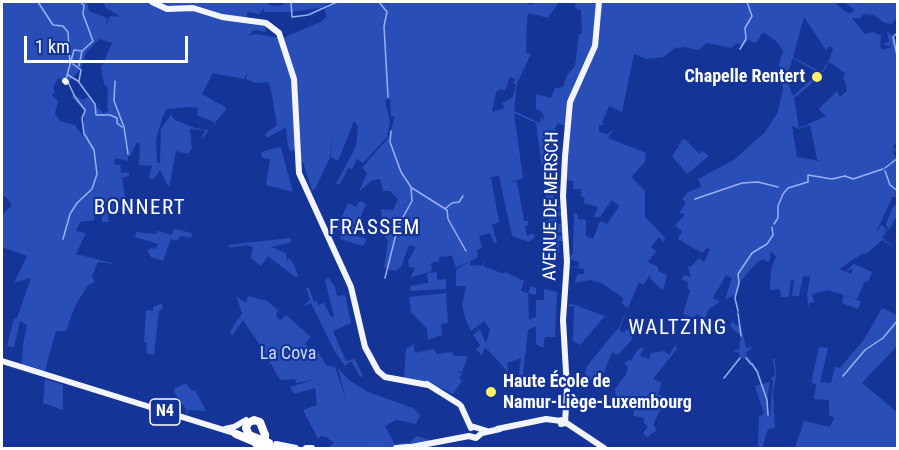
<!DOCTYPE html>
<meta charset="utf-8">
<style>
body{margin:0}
#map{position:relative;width:899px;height:450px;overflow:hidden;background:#143498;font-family:"Roboto Condensed",sans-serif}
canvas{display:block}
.frame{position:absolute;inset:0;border:3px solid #fff;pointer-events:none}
.scale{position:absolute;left:24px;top:36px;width:164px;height:27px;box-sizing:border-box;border:3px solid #fff;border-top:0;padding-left:8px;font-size:18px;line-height:21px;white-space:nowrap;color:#fff;-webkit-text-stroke:4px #143498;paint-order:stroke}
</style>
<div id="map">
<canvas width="899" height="450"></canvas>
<div class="frame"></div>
<div class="scale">1 km</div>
</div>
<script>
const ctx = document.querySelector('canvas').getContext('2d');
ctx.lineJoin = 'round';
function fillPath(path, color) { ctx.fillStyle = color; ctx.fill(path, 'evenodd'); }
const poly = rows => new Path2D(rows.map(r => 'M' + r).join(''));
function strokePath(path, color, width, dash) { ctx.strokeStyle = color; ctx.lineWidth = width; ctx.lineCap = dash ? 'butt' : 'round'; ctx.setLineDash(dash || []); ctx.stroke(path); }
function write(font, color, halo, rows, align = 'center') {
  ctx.font = font + ' "Roboto Condensed",sans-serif'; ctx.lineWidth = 4.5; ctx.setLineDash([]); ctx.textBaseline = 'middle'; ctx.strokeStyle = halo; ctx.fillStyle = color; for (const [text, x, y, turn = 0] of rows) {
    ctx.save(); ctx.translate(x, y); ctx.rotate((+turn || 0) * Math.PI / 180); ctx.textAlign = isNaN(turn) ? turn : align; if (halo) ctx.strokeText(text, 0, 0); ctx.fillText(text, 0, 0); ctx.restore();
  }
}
const green = poly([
 [2,2,87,2,89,11,107,18,106,25,110,16,121,17,106,8,103,2,270,2,268,5,278,6,283,5,284,2,331,2,320,8,292,12,263,12,265,7,260,12,256,8,261,14,247,12,247,24,266,26,266,32,254,30,248,36,255,34,281,38,293,77,296,150,290,151,288,146,286,127,267,138,265,134,277,125,271,90,269,82,255,83,246,79,249,71,244,79,213,73,202,94,227,108,202,139,200,137,202,138,205,130,190,129,192,149,188,154,176,151,169,188,160,170,154,179,149,178,152,166,139,165,140,144,137,142,130,156,128,156,128,161,115,158,114,164,120,165,121,173,129,172,129,176,122,178,125,197,118,202,119,211,114,215,108,214,109,222,102,222,102,205,97,204,94,220,80,222,76,231,86,233,76,254,116,264,98,262,92,277,95,282,88,285,75,306,66,331,56,331,44,374,22,365,23,345,27,325,20,321,14,347,7,346,14,318,17,318,31,278,36,276,14,283,27,256,2,247,2,216,12,205,5,196,2,197],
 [99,39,112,43,101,68,104,84,108,89,107,109,110,110,103,113,88,97,83,100,73,94,72,97,84,110,83,136,75,125,60,121,55,113,58,101,52,95,55,92,53,88,58,78,68,82,81,69,86,53],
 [188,107,198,108,197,115,216,123,209,130,195,128,175,120,171,115,161,129,160,163,157,163,156,140,162,118,167,109],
 [337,2,526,2,530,5,536,2,559,2,548,18,529,13,527,18,526,53,531,54,517,83,514,111,540,123,541,114,542,121,544,117,541,111,536,109,536,94,551,98,555,88,563,87,567,75,575,66,579,34,582,34,581,10,575,8,576,2,834,2,849,14,855,10,843,2,897,2,897,17,892,24,885,23,873,15,864,14,860,18,852,18,865,34,873,32,881,36,880,46,883,50,891,47,891,41,890,46,883,45,889,41,887,31,897,40,898,141,893,147,897,150,897,153,894,150,893,153,895,157,897,154,897,191,895,193,897,198,893,196,875,235,881,225,886,228,884,234,888,229,886,224,892,208,897,203,897,222,895,218,892,225,882,238,897,249,882,240,866,254,863,253,839,269,851,274,853,269,846,271,854,264,872,272,868,282,865,281,857,299,845,294,861,302,858,309,842,303,844,295,827,290,812,294,814,302,809,303,809,310,807,295,810,277,803,276,799,296,792,296,794,280,791,280,789,297,781,297,780,289,770,290,771,269,776,257,771,251,770,260,767,262,764,259,757,262,741,281,736,294,725,300,732,278,726,275,713,298,720,302,709,309,705,318,706,321,702,321,702,317,697,314,691,319,691,317,683,314,690,290,687,288,689,282,682,280,684,275,691,277,688,266,691,267,699,258,704,262,710,250,707,248,702,253,678,239,682,231,675,226,685,214,679,213,686,203,682,199,688,192,701,187,698,179,734,160,765,132,778,112,783,88,779,64,783,51,776,41,763,32,756,43,748,40,743,46,737,43,731,48,707,43,698,50,684,47,675,48,664,57,647,59,634,54,622,112,609,106,602,122,604,126,599,124,599,132,607,134,613,130,608,138,646,153,645,162,631,177,645,191,645,217,665,238,664,242,659,237,651,247,656,251,648,262,658,267,658,271,667,275,663,290,651,280,650,275,643,285,639,282,619,330,624,333,626,329,634,333,631,341,618,355,612,352,604,373,600,370,586,386,583,384,587,366,619,327,628,308,622,304,623,298,602,283,590,280,575,283,576,278,578,274,584,274,584,269,568,266,579,267,579,262,569,259,573,253,574,213,578,214,578,219,586,220,586,236,593,239,600,221,607,224,619,206,612,200,600,217,594,217,598,207,583,203,585,198,581,196,581,189,573,189,573,181,565,180,565,126,558,123,555,128,560,154,553,131,555,167,557,175,557,190,553,196,555,207,564,207,557,209,557,212,564,212,565,216,557,216,557,224,565,224,566,232,558,233,558,236,565,236,566,241,559,241,559,253,556,253,546,221,549,220,536,123,514,113,523,178,511,182,517,182,524,221,528,221,529,225,525,226,527,236,533,233,535,237,529,242,512,236,499,176,491,177,499,222,492,225,497,242,494,243,490,233,479,236,482,248,477,250,478,257,456,268,452,256,439,257,439,261,431,263,432,271,410,278,415,268,409,267,408,261,416,247,409,245,401,267,395,271,384,268,388,240,382,234,378,234,380,224,378,223,382,218,381,209,393,210,398,199,390,191,383,191,380,179,371,181,359,192,367,173,362,168,388,138,392,127,395,117,391,116,390,99,385,100,390,122,387,137,363,163,357,159,352,169,348,168,340,184,336,184,356,146,358,126,354,121,338,161,331,157,333,134,330,158,315,189,312,191,303,162,298,163,297,150,302,150,297,146,296,85,283,38,320,22,327,17,324,10],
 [804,17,826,50,830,46,833,48,829,61,821,72,793,57],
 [793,58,818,73,793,96,786,78],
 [829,62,845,73,843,79,827,68,845,81,847,91,840,97,837,91,819,109,826,116,799,128,794,98,821,76],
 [510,77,515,79,513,83,516,85,513,97,502,103,505,108,492,112,496,92,501,89,505,91],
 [810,125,817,159,820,161,797,157,792,126,799,129],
 [682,139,686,140,699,154,702,151,709,156,687,174,672,156,679,146,674,143,680,145],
 [279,147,281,148,293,192,266,185,270,159,262,158,261,152],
 [360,201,366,204,353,235,367,239,363,246,340,239,342,232,338,230,340,220,348,203,356,207],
 [174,229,192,233,191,238,181,236,177,241,171,239,163,261,151,257,147,251,151,248,156,249,158,244,135,237,136,232,156,234,158,231,172,235],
 [290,238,292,242,271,247,286,253,287,260,290,259,294,265,298,276,295,277,268,256,261,266,251,258,253,247,247,245,229,248,228,245],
 [484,259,483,266,504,274,505,272,524,281,521,291,528,293,531,286,536,288,536,295,528,293,529,320,536,317,536,300,544,300,544,289,557,292,555,337,545,337,543,348,536,344,536,326,528,330,522,383,518,383,521,358,507,363,508,372,485,347,482,355,476,350,480,345,473,335,480,329,486,344,490,329,484,321,471,331,467,323,462,306,466,286,456,286,456,270,470,261,470,265,482,266],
 [437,272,437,280,446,279,446,289,410,291,410,286,428,283,427,273],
 [328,277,335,287,337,296,345,295,351,323,333,331,346,361,355,359,363,376,360,377,351,361,345,366,334,350,311,303,302,307,310,300,306,288,309,288,314,302,317,301,318,305,324,303,331,317,334,316,325,280],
 [446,293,448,323,441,324,442,335,428,340,427,329,411,312,409,297],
 [236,296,246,303,248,296,267,301,278,310,276,316,278,319,281,320,286,315,311,337,305,344,310,349,315,347,326,365,335,367,346,399,338,368,349,380,368,392,413,408,420,415,416,424,396,420,385,426,395,445,410,442,417,436,433,441,387,448,378,448,376,446,375,448,328,448,334,443,326,437,320,436,318,439,303,410,317,405,315,388,294,394,290,387,314,380,296,383,295,379,280,380,265,353,243,320,232,336,230,332,242,313],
 [162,303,163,309,159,311,154,355,146,353,147,343,144,342,146,310,153,311,153,307],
 [572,304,605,316,580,345,573,341,574,306,565,306],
 [882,308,897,315,897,346,862,383,897,412,897,448,795,448,804,421,830,427,834,418,829,415,829,400,814,399,816,384,812,383,812,379,819,347,828,348,820,382,831,383,835,367,840,368,865,338],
 [732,321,736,326,741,325,746,348,754,347,745,353,757,369,762,384,770,382,767,401,770,418,773,380,770,378,775,376,773,359,775,359,776,377,773,392,775,428,768,429,762,448,758,448,759,416,764,414,755,386,761,384,756,370,746,358,740,358,739,353,733,351,739,349,741,336,730,326],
 [414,344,415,353,434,349,437,354,451,352,455,356,468,356,462,372,456,370,462,374,459,378,462,381,453,394,435,385,404,379,406,349],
 [675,345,677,349,653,379,662,383,658,394,664,397,664,402,653,425,657,430,647,437,643,433,648,427,644,423,644,418,633,416,636,404,617,404,615,389,626,374,628,367,624,363,629,360,631,361,638,349,644,347,640,356,649,359,651,353,664,351,669,355],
 [45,379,63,385,63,410,43,403],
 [186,383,192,391,195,390,206,411,188,410,187,417,186,409,174,392,174,389]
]);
const stream = poly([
 [38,2,53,25,63,26,68,32,70,65],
 [291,2,292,17,308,15,337,2],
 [379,2,387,12,384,26,388,97],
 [898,32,893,37,898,60],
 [740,49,746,39,745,28,752,16,747,2],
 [73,64,81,70,79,81],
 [79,66,82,51],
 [68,75,78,81,86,92,95,104,96,115,109,115],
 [66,79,74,50,82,51,93,41,83,14,84,5,80,2],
 [115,81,114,101,124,127,128,154],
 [68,82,75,97,85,110],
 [110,115,117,118,117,123,122,127],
 [84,134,82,118,85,111],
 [885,168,898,158],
 [885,171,890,185,898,191],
 [412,188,447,210,448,219,466,251],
 [695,199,742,183,758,182,778,187],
 [446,208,452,203,459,202,463,196],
 [774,224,778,218,778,206,783,194,788,188,808,182,808,175,832,179,845,176,853,179,883,169],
 [63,239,70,214,77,203,92,189,97,174,94,150,85,135],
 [385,278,398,226,412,201,411,187,401,172,390,142,391,131],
 [738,311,735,298,739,283,738,274,752,253,767,244,773,235,772,227],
 [738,313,741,336],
 [746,358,751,364],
 [752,364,758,373],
 [758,374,767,400,768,415],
 [843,376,865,350,883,338,898,320],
 [724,378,740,358]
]);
const major = poly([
 [152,2,167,9,193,8,222,17,266,23,279,33,294,79,299,173,351,287,365,347,378,371,385,377,428,385],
 [65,81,66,82],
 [2,361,240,435],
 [427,384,459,404],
 [461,406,471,428],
 [564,421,561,420,561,424,565,423,567,389,563,320,567,262,563,196,565,157,570,102,595,46,599,2],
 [565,422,604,448],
 [471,426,487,431],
 [225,429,234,427,246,420],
 [497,429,546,419,561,421],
 [276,444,296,448],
 [306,448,312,448],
 [396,448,408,447],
 [406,448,469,436,476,438,482,433,500,429]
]);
const highway = poly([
 [236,434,255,442,259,448],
 [265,435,260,422,254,420,248,423,246,428,249,435,269,443],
 [275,448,278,446]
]);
const highwayBridge = poly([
 [265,448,265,435]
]);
const markers = [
 [817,77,6,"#fff168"],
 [491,392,6,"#fff168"]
];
const shields = [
 [165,412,30]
];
const shieldNames = [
 ["N4",165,412]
];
const poiNames = [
 ["Chapelle Rentert",805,77],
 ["Haute École de",503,382,"left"],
 ["Namur-Liège-Luxembourg",503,403,"left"]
];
const streetNames = [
 ["AVENUE DE MERSCH",552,206,-89]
];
const parkNames = [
 ["La Cova",288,354]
];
const quarterNames = [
 ["BONNERT",140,209],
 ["FRASSEM",375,229],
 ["WALTZING",678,329]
];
fillPath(green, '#2a4eb8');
strokePath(stream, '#98b1f6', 1.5);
strokePath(major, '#f2f4ff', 6);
strokePath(highway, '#fff', 8);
strokePath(highwayBridge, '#fff', 8);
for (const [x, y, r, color] of markers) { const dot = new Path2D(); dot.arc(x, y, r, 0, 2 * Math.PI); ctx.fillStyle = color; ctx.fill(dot); strokePath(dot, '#143498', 2); }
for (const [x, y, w] of shields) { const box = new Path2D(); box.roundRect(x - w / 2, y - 13, w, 26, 4.5); ctx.fillStyle = '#143498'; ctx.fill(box); strokePath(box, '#fff', 1.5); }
write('bold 16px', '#fff', null, shieldNames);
write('bold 18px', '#fff', '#143498', poiNames, 'right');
write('18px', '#fff', '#143498', streetNames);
write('18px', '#cedafd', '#143498', parkNames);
ctx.letterSpacing = '1.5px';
write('21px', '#fff', '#143498', quarterNames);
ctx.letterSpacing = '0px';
</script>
